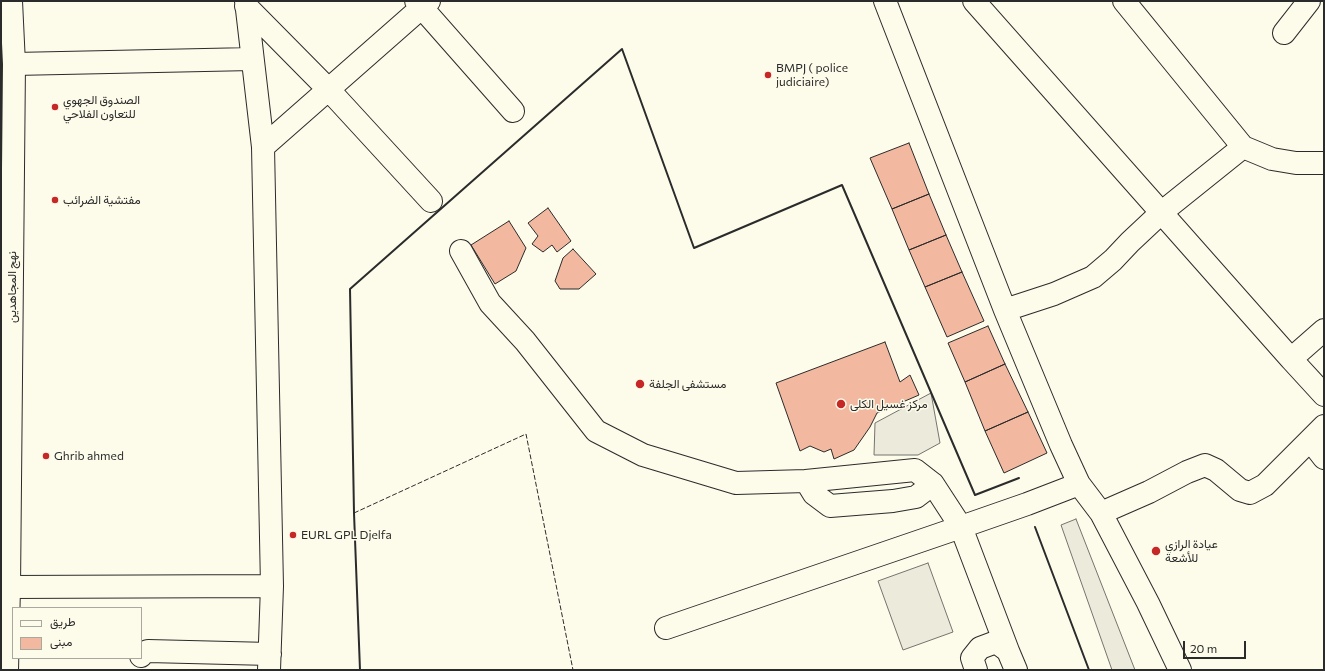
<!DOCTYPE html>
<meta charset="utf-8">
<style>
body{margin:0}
#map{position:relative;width:1325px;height:671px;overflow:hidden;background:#fdfbea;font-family:Commissioner,Vazirmatn,sans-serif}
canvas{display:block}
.frame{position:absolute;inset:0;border:2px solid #2b2b2b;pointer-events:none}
.legend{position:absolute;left:12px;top:607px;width:130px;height:52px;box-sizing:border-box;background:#fdfbea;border:1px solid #a9a89e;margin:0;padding:5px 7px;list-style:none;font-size:12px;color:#2b2b2b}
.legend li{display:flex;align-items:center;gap:8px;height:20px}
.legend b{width:20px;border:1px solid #a9a89e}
.scale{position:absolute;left:1183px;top:641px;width:63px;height:18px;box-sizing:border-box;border:2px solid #2b2b2b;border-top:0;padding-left:5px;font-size:12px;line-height:14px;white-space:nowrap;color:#2b2b2b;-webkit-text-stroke:3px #fdfbea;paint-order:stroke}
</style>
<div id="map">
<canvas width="1325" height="671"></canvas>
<div class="frame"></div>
<ul class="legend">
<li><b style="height:5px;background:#fdfbea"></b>طريق</li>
<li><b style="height:11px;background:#f2b8a0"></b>مبنى</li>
</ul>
<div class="scale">20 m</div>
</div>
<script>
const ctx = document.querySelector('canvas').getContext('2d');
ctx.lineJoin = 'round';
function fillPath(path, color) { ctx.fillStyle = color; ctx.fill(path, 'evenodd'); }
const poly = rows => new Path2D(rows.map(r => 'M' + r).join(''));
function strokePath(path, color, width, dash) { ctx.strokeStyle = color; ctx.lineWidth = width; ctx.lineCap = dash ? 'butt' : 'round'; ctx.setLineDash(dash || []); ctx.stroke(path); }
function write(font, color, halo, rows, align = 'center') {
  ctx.font = font + ' Commissioner,Vazirmatn,sans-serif'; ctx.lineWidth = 3; ctx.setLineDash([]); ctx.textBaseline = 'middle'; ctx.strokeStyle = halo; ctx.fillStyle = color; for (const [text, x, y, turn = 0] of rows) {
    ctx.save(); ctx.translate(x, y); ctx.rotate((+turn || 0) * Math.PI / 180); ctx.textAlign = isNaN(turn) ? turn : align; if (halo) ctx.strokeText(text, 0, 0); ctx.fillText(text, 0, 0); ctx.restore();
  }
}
const parking = poly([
 [931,393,940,443,918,455,874,455,875,423,931,393],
 [1076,519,1135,670,1112,670,1061,525,1076,519],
 [928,563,953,632,903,650,878,581,928,563]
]);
const building = poly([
 [909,143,929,194,892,209,870,158,909,143],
 [929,194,946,235,909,250,892,209,929,194],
 [548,208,571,241,557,252,552,245,543,252,532,244,538,236,528,223,548,208],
 [509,221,526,248,516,271,495,284,471,245,509,221],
 [946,235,962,272,925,287,909,250,946,235],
 [573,249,596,274,579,289,560,289,555,281,563,258,573,249],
 [962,272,984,321,947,337,925,287,962,272],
 [988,326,1005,364,965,382,948,343,988,326],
 [885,342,900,382,910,375,919,395,877,413,870,427,854,450,834,459,831,449,824,452,810,446,800,451,776,383,885,342],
 [1005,364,1028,412,985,431,965,382,1005,364],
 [1028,412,1047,453,1004,473,985,431,1028,412]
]);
const minor = poly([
 [246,1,263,147,272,586,269,670],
 [416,1,513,111],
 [885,1,1005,310,1061,445,1079,484,1101,513,1148,603,1180,670],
 [974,1,1291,359,1324,330],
 [1124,1,1243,147,1272,159,1296,163,1324,163],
 [246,6,329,90,431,201],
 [1284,33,1309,1],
 [14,64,252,59],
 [263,147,429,1],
 [461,251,490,303,525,341,596,431,643,455,736,483,806,481],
 [1005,310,1054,294,1093,277,1113,260,1130,242,1162,212,1243,147],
 [1291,359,1324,395],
 [1310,440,1324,458],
 [1101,513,1149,492,1187,472,1205,465,1216,470,1240,490,1250,493,1265,485,1324,426],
 [9,587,272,586],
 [666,628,961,527,933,484,915,470,806,481,814,494,830,506,893,501,916,497,933,484],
 [1008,651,961,527,1027,504,1079,484],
 [141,656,143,653,148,651,270,654],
 [976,670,972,658,980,648,996,642,1008,651,1016,670]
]);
const major = poly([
 [7,670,9,587,14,64,11,1]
]);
const fence = poly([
 [354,513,526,434,573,670]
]);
const wall = poly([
 [1035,527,1089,670],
 [360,670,354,513,350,289,622,49,694,248,842,185,975,495,1019,478]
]);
const markers = [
 [768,75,4,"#c62828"],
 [55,107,4,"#c62828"],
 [55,200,4,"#c62828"],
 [640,384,5,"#c62828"],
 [841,404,5,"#c62828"],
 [46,456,4,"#c62828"],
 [293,535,4,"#c62828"],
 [1156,551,5,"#c62828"]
];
const poiNames = [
 ["BMPJ ( police",776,68],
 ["judiciaire)",776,82],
 ["الصندوق الجهوي",63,100],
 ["للتعاون الفلاحي",63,114],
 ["مفتشية الضرائب",63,200],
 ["مستشفى الجلفة",649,384],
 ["مركز غسيل الكلى",850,404],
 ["Ghrib ahmed",54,456],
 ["EURL GPL Djelfa",301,535],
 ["عيادة الرازي",1165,544],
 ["للأشعة",1165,558]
];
const streetNames = [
 ["نهج المجاهدين",12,287,-90]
];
fillPath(parking, '#eceadb');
strokePath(parking, '#74746e', 1);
fillPath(building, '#f2b8a0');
strokePath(building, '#2b2b2b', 1);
strokePath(minor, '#2b2b2b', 24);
strokePath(major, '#2b2b2b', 24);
strokePath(minor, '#fdfbea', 22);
strokePath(major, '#fdfbea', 22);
strokePath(fence, '#2b2b2b', 1, [5, 2]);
strokePath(wall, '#2b2b2b', 2);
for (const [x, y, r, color] of markers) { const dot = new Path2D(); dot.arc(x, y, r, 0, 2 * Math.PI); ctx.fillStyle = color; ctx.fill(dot); strokePath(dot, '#fdfbea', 1.5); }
write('12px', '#2b2b2b', '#fdfbea', poiNames, 'left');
write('12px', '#2b2b2b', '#fdfbea', streetNames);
</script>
